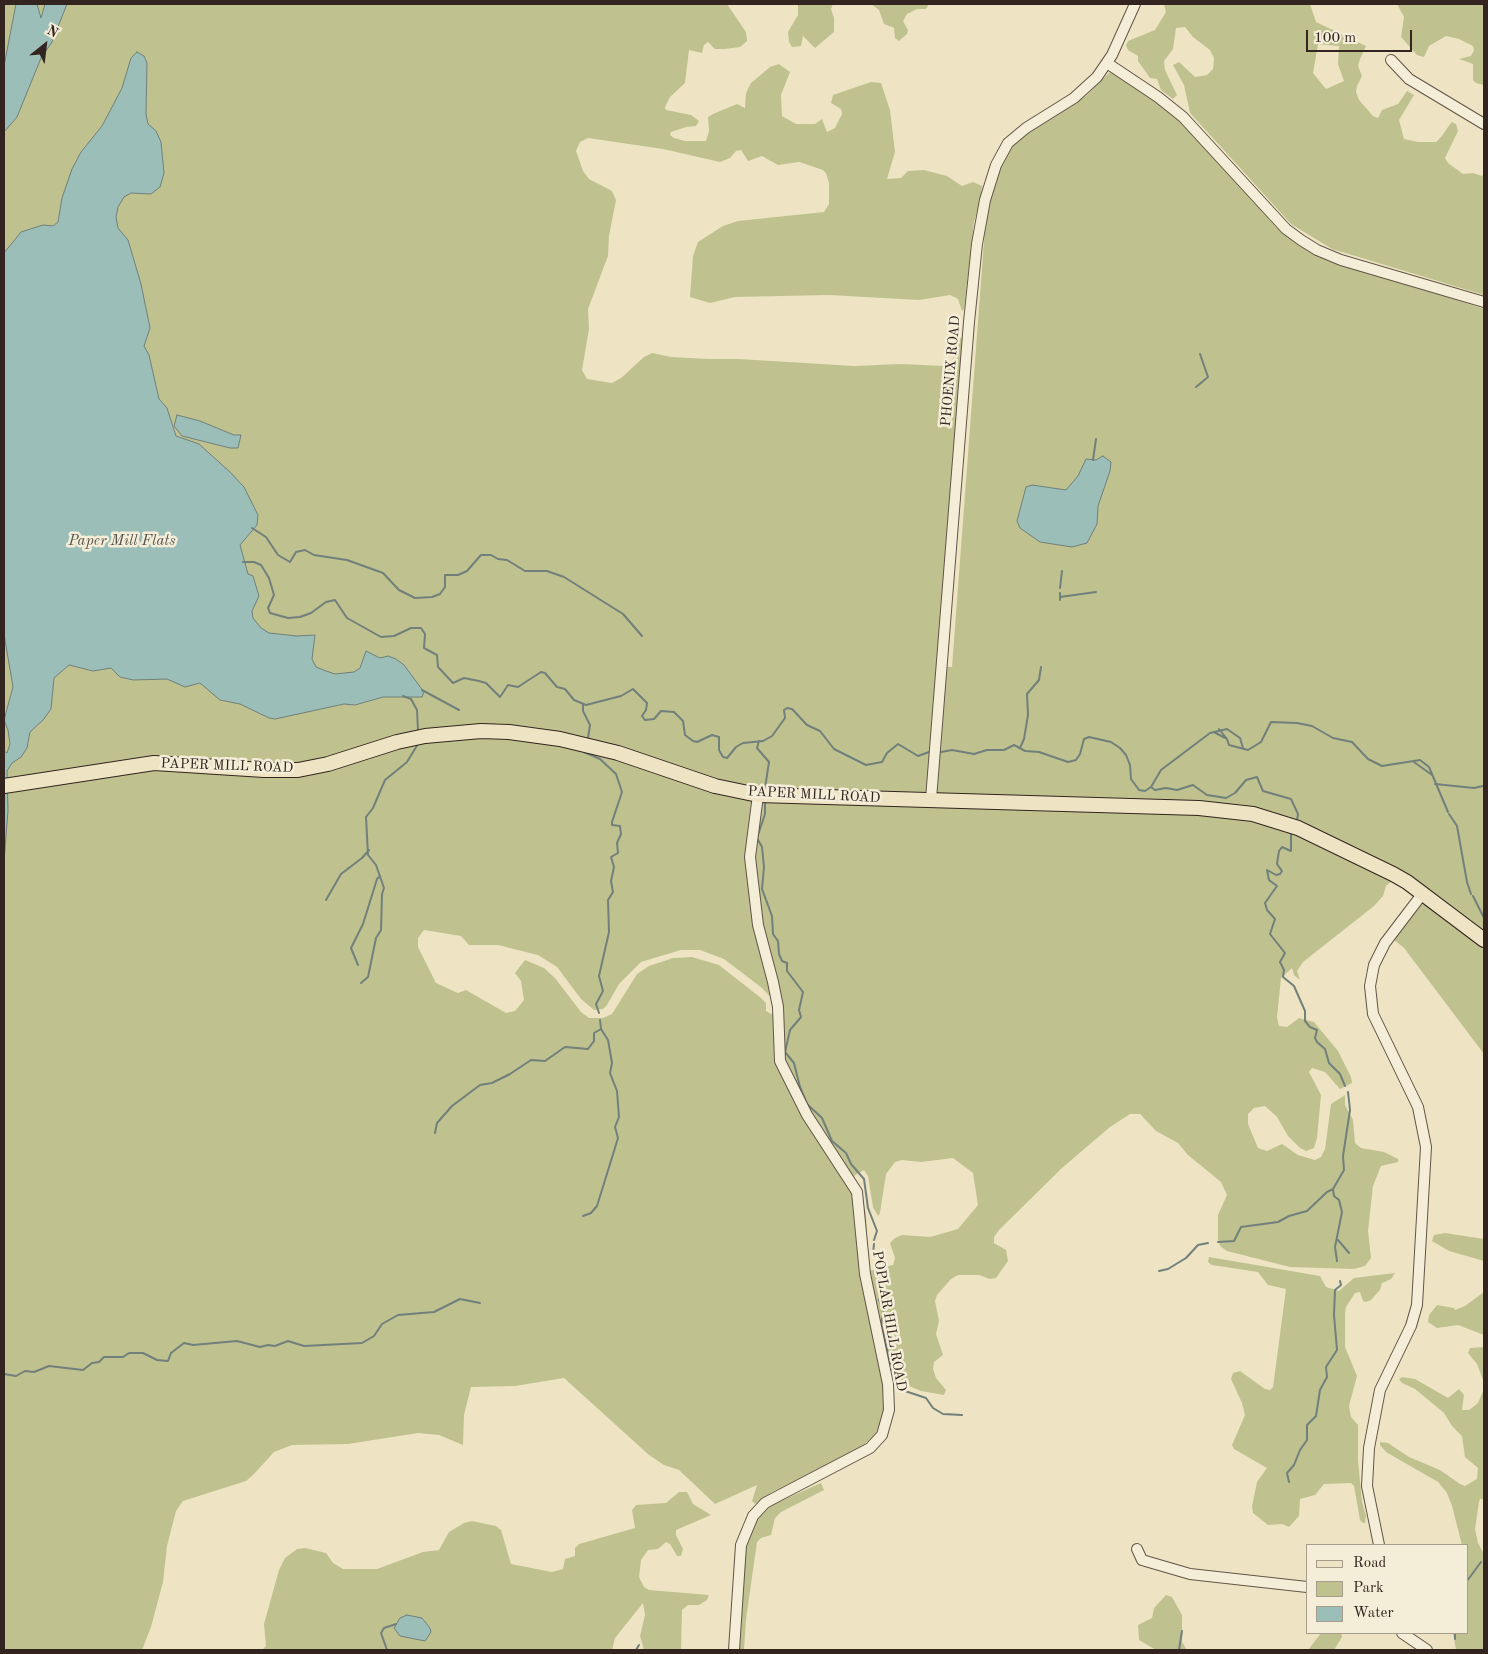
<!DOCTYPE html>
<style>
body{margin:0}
#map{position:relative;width:1488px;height:1654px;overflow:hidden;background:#eee4c3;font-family:"Old Standard TT",serif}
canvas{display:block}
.frame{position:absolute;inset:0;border:5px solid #33241f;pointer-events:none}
.legend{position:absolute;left:1306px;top:1544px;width:162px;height:90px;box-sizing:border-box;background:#f4edd8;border:1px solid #a79d8e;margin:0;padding:6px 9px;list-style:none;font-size:15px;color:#33241f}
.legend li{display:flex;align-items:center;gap:10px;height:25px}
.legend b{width:25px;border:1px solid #a79d8e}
.north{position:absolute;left:20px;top:20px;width:50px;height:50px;-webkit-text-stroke:4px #f4edd8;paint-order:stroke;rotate:29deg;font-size:14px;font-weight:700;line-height:20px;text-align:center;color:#33241f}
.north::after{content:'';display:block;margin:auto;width:18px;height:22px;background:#33241f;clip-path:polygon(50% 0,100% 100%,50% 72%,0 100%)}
.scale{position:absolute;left:1306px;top:30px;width:106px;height:22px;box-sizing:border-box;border:2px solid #33241f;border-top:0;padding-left:6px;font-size:15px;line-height:18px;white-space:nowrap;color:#33241f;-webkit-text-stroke:4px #f4edd8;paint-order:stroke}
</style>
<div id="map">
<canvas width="1488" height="1654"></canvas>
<div class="frame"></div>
<ul class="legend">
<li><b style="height:6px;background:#eee4c3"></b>Road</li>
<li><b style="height:14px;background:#bfc28f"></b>Park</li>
<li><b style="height:14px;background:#9bbeb9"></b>Water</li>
</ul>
<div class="north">N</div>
<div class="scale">100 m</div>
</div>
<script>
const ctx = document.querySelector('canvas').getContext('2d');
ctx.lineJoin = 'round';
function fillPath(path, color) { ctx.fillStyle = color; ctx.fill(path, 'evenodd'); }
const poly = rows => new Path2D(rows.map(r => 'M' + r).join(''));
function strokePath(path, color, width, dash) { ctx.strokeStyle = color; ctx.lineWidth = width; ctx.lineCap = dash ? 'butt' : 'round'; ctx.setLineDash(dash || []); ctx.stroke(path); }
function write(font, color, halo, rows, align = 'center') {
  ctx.font = font + ' "Old Standard TT",serif'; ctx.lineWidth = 5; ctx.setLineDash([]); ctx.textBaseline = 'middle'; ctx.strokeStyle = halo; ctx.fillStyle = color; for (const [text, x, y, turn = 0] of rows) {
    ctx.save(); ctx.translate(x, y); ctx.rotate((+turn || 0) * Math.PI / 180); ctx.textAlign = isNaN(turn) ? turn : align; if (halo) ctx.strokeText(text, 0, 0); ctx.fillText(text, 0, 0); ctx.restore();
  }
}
const green = poly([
 [4,4,727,4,746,32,747,41,740,47,725,49,715,49,708,42,704,45,702,53,689,50,685,83,670,97,665,107,666,110,691,115,699,121,696,126,686,127,671,132,670,135,674,138,685,141,706,141,709,131,708,117,713,114,737,104,745,108,746,93,751,83,770,67,779,64,790,72,781,95,782,116,796,124,815,124,822,119,827,132,835,128,842,114,841,109,831,103,833,95,871,82,881,83,890,110,895,152,887,179,901,178,908,171,924,170,947,176,962,186,973,182,982,186,981,197,974,222,964,309,962,311,958,299,950,295,919,300,829,295,735,297,710,303,690,297,693,256,698,242,723,226,738,221,824,212,829,204,829,183,826,173,823,170,799,162,778,165,762,156,748,161,741,150,736,151,730,158,720,162,663,149,588,138,580,142,576,151,583,171,589,179,612,191,616,200,609,236,608,256,588,309,589,329,582,370,587,379,612,383,621,378,644,357,652,353,671,357,708,359,739,359,854,366,901,364,943,366,952,364,956,340,962,338,938,667,952,667,986,215,1000,167,1010,146,1024,133,1086,96,1110,72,1121,76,1155,99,1187,127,1275,226,1314,254,1484,309,1484,932,1422,884,1409,877,1399,875,1386,886,1383,896,1374,906,1303,962,1297,971,1300,980,1294,975,1292,968,1281,978,1277,1017,1279,1026,1287,1027,1299,1018,1314,1022,1338,1051,1351,1077,1352,1083,1340,1089,1325,1072,1312,1068,1309,1072,1321,1095,1317,1138,1314,1148,1306,1151,1300,1148,1288,1136,1277,1117,1265,1106,1254,1108,1248,1114,1248,1124,1258,1148,1267,1151,1282,1144,1298,1155,1315,1160,1321,1157,1325,1149,1331,1104,1345,1095,1345,1105,1353,1120,1355,1143,1361,1148,1384,1152,1398,1159,1398,1162,1381,1166,1373,1186,1368,1231,1371,1258,1365,1266,1354,1269,1290,1267,1227,1251,1220,1246,1218,1239,1218,1215,1227,1195,1221,1182,1188,1155,1178,1143,1156,1131,1140,1114,1130,1114,1110,1127,1062,1168,999,1230,994,1237,994,1243,1006,1250,1008,1261,996,1278,990,1279,979,1275,958,1275,951,1279,937,1295,935,1301,939,1321,936,1334,943,1355,934,1362,933,1369,936,1378,946,1390,944,1395,921,1391,897,1381,889,1355,884,1323,874,1332,877,1344,874,1346,883,1383,884,1401,884,1415,875,1435,860,1448,772,1492,755,1504,752,1501,757,1485,715,1504,679,1470,664,1465,649,1455,564,1378,515,1386,471,1387,464,1415,463,1445,439,1435,418,1433,348,1444,292,1445,274,1452,254,1474,246,1481,183,1501,176,1511,167,1546,163,1582,151,1627,142,1650,4,1650],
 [424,930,461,936,469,945,498,945,538,955,557,967,581,999,594,1010,603,1009,607,1005,619,984,641,962,681,950,700,950,724,959,762,988,775,1002,775,1016,766,1011,766,1003,761,998,719,965,692,957,673,958,649,966,637,974,612,1014,603,1018,589,1018,581,1012,555,978,544,968,525,960,515,973,521,981,524,1000,515,1011,506,1013,466,990,458,993,436,983,418,947,418,938],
 [953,1158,973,1173,978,1205,958,1229,930,1237,902,1235,895,1238,890,1243,895,1258,893,1265,869,1271,866,1215,863,1198,854,1176,864,1170,868,1176,873,1207,878,1216,880,1213,886,1174,895,1162,902,1160,921,1162],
 [798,4,833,4,831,9,834,18,834,32,815,48,803,36,801,46,792,47,789,42,788,32,798,15],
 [871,4,929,4,926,9,917,9,907,14,903,21,908,30,907,34,899,41,895,38,894,28,884,24,879,10],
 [1164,4,1310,4,1316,22,1366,46,1360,59,1358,66,1362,76,1357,86,1356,92,1359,100,1373,116,1378,118,1382,110,1398,104,1407,91,1414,95,1399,120,1404,139,1418,142,1436,142,1442,136,1450,124,1452,122,1456,124,1458,131,1445,158,1448,163,1463,174,1473,173,1482,176,1484,173,1484,295,1332,249,1291,224,1190,113,1184,85,1173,65,1179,62,1195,77,1207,75,1213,69,1214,58,1210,50,1193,37,1185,27,1176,28,1173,49,1164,61,1165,70,1177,95,1173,99,1161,90,1157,79,1150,78,1138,61,1138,56,1128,50,1126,46,1128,41,1155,30,1166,12],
 [1318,44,1339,46,1338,64,1344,81,1326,89,1313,73],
 [1397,4,1484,4,1484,85,1476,83,1473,80,1473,64,1459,59,1471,56,1474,50,1473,46,1459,39,1446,36,1429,46,1424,57,1417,55,1401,37,1404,17],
 [1425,904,1484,944,1484,1054,1404,948,1393,939,1419,905],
 [1445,1233,1484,1239,1484,1261,1449,1251,1432,1241,1434,1235],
 [1209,1257,1320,1276,1326,1287,1339,1291,1354,1278,1395,1273,1391,1279,1382,1283,1380,1290,1371,1300,1366,1302,1363,1301,1360,1292,1355,1293,1346,1307,1345,1313,1345,1347,1357,1376,1349,1406,1351,1417,1358,1425,1358,1460,1362,1502,1366,1516,1365,1523,1363,1523,1360,1520,1354,1486,1351,1483,1324,1484,1315,1495,1300,1499,1299,1516,1289,1527,1282,1524,1268,1525,1253,1513,1252,1506,1257,1482,1267,1468,1234,1449,1232,1445,1245,1415,1242,1403,1231,1379,1233,1373,1240,1371,1265,1389,1270,1390,1273,1387,1286,1289,1268,1285,1258,1272,1212,1265,1208,1262],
 [1484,1292,1484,1499,1480,1499,1479,1502,1475,1529,1478,1543,1484,1554,1484,1650,1456,1650,1453,1633,1467,1633,1467,1545,1462,1545,1452,1506,1447,1493,1438,1482,1386,1452,1380,1445,1380,1442,1388,1443,1409,1457,1440,1470,1460,1484,1465,1486,1477,1479,1478,1468,1465,1457,1462,1436,1452,1426,1444,1413,1415,1389,1402,1383,1399,1379,1402,1377,1415,1379,1448,1398,1459,1389,1464,1395,1462,1410,1469,1410,1478,1403,1483,1391,1483,1380,1477,1364,1468,1353,1470,1348,1484,1347,1484,1335,1458,1325,1437,1328,1428,1322,1429,1315,1437,1305,1454,1308,1455,1310,1465,1306],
 [821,1483,824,1490,781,1512,775,1518,771,1535,761,1538,757,1542,746,1619,744,1650,739,1650,746,1549,752,1529,761,1514,772,1505],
 [679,1492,687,1492,693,1504,711,1515,676,1530,676,1535,683,1549,681,1556,677,1556,670,1544,666,1542,658,1549,648,1550,641,1560,639,1577,644,1587,649,1590,709,1595,707,1600,699,1605,688,1605,682,1610,681,1650,644,1650,640,1636,645,1615,643,1603,615,1638,612,1650,262,1650,266,1646,264,1624,279,1570,285,1558,297,1549,305,1548,326,1553,333,1563,343,1569,377,1569,423,1552,439,1550,449,1532,464,1523,472,1521,496,1526,501,1530,511,1564,552,1572,563,1569,565,1559,575,1556,575,1548,579,1544,635,1528,632,1510,636,1505,666,1503],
 [1166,1595,1172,1597,1182,1615,1182,1642,1187,1650,1156,1650,1139,1640,1138,1625,1152,1618,1154,1608],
 [1321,1633,1341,1633,1342,1637,1334,1650,1308,1650]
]);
const water = poly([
 [16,4,37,4,41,18,45,4,67,4,52,42,41,58,17,117,4,132,4,66,16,4],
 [137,52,144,56,147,63,146,114,148,124,156,131,161,142,164,173,160,187,151,194,131,193,124,197,118,207,116,217,118,228,128,240,141,284,150,328,144,346,149,355,159,399,167,408,176,436,199,444,230,472,244,487,258,515,257,525,240,545,248,574,253,576,259,596,252,611,253,618,261,628,269,633,297,636,315,635,312,659,316,667,326,671,335,674,354,672,360,668,366,651,380,658,388,656,396,659,404,665,424,692,422,697,383,697,355,705,344,704,275,719,269,718,240,704,220,700,200,683,185,687,167,679,133,680,120,677,111,668,93,671,69,665,54,678,51,709,43,720,30,732,27,748,21,757,12,763,7,771,8,811,4,861,4,751,7,753,10,744,8,730,4,720,13,687,4,634,4,253,21,232,43,225,53,226,58,222,62,198,72,169,81,152,102,126,122,88,131,58,137,52],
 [177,415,200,421,234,435,241,435,238,448,230,448,182,436,174,426,177,415],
 [1103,456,1111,462,1110,471,1098,506,1097,524,1087,543,1072,547,1040,542,1020,528,1017,521,1026,487,1032,485,1066,490,1078,476,1086,459,1096,460,1103,456],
 [407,1615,422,1618,430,1628,431,1632,425,1641,400,1636,394,1628,400,1618,407,1615]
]);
const stream = poly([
 [1196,387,1208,377,1200,354],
 [1093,460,1096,439],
 [252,528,266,537,278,555,290,562,296,552,305,550,314,555,347,560,383,573,399,590,415,598,432,597,440,594,445,587,445,575,458,575,467,571,481,555,491,555,498,559,507,560,525,571,547,571,564,577,623,614,642,636],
 [243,562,254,562,261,565,269,578,274,595,268,608,270,613,288,618,300,617,311,613,326,602,335,600,347,618,381,637,394,636,411,628,421,628,425,634,424,648,437,655,438,667,453,683,464,678,479,681,486,683,500,697,508,685,518,687,541,672,545,673,557,687,565,689,574,700,586,705,621,696,633,689,647,703,646,710,642,716,645,720,654,719,661,711,674,712,683,721,685,735,693,741,697,742,712,735,719,737,719,750,723,757,727,758,736,747,743,743,763,741,772,736,785,718,784,710,787,708,792,709,807,725,820,731,834,749,866,765,882,762,887,753,898,744,918,756,929,752],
 [1060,588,1062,571],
 [1060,597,1096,592],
 [1060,600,1060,593],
 [422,690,459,710],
 [403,696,411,699,417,710,418,731],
 [583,704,583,711,590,725,588,738],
 [1219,729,1227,739,1229,745,1248,750,1261,742,1271,722,1297,723,1312,726,1333,738,1352,742,1368,759,1382,766,1420,760,1429,767,1448,812],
 [1214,732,1225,738],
 [759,741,757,748,769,762,765,788],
 [1020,748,1024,739,1028,715,1027,694,1039,680,1041,667],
 [584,752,600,759,616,774,622,792,612,822,612,825,620,826,621,834,617,843,618,853,611,857,614,867,611,881,613,892,608,900,609,932,599,976,603,991,596,1004,599,1013],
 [941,752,952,750,974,754,987,750,1004,750,1014,745,1025,751,1039,752,1068,762,1076,760,1080,754,1084,739,1089,737,1111,742,1120,748,1126,755,1130,765,1131,779,1139,790,1145,791,1151,787,1161,770,1210,733,1227,729,1240,738,1243,748],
 [1414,762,1432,775],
 [1435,784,1474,788,1483,786],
 [1151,787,1155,790,1166,788,1177,790,1193,785,1207,795,1226,798,1235,793,1246,780,1257,777,1263,791,1291,799,1298,814,1297,821],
 [765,802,765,814,757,838,762,847,764,867,762,889,772,916,773,934,778,941,779,954,782,961,787,963,787,971,803,992,799,1010,801,1017,790,1030,785,1052,794,1063,800,1087,807,1104,822,1118,832,1141,846,1153,851,1164,864,1179,868,1208,877,1231,874,1240],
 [1449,814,1457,826,1467,882,1471,894],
 [1291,833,1291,851,1282,847,1279,851,1277,864,1282,871,1280,874,1276,875,1267,870,1269,880,1277,886,1265,903,1267,910,1275,919,1270,934,1285,953,1280,962,1284,970,1283,977,1294,986,1305,1011,1305,1021,1310,1027,1317,1030,1315,1038,1317,1042,1325,1049,1329,1063,1340,1074,1345,1086],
 [1473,896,1484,918],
 [326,900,341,874,362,858,369,850],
 [358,965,351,948,363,924,377,879,380,876],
 [361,983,368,977,376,938,381,930,382,894,384,888,376,865,368,855,366,817,373,808,385,780,407,762,418,744],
 [435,1133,437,1123,452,1106,480,1085,492,1083,510,1074,531,1060,545,1061,565,1047,588,1049,594,1041,594,1033,601,1029],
 [1333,1189,1334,1196,1339,1200,1342,1212,1335,1247,1337,1261],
 [583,1216,591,1213,597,1206,618,1138,615,1127,619,1117,617,1091,610,1073,612,1063,608,1040,601,1029,600,1020],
 [1338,1240,1349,1253],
 [1218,1242,1234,1241,1241,1227,1278,1222,1289,1216,1307,1211,1327,1192,1333,1189,1344,1170,1343,1156,1350,1110,1348,1092],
 [873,1254,874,1244],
 [877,1266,881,1271,882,1282,882,1294,879,1300,884,1312,881,1323,896,1388,926,1398,933,1408,943,1414,962,1415],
 [1159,1271,1168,1269,1186,1258,1198,1245,1208,1243],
 [4,1374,16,1376,25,1371,34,1372,49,1366,83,1370,92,1363,99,1362,104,1357,123,1357,129,1353,143,1353,157,1360,168,1361,171,1353,184,1343,193,1345,237,1341,260,1347,268,1345,275,1346,288,1341,304,1346,362,1343,374,1336,382,1324,398,1315,434,1312,460,1299,480,1303],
 [1289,1482,1287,1473,1294,1465,1300,1450,1307,1440,1307,1425,1316,1416,1320,1390,1327,1377,1326,1367,1337,1350,1334,1315,1335,1290,1341,1285,1340,1281],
 [1467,1581,1481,1562],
 [1455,1633,1455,1639],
 [387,1650,381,1633,384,1628,396,1624],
 [636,1650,639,1645],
 [1179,1650,1182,1631]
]);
const minor = poly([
 [1391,60,1409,79,1484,124],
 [1107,63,1158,97,1183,117,1286,229,1301,240,1317,250,1341,260,1484,302],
 [931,799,969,322,977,244,985,200,996,165,1008,143,1026,128,1074,98,1097,77,1112,55,1135,4],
 [1379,1545,1367,1486,1369,1448,1380,1390,1411,1326,1417,1305,1426,1147,1418,1107,1373,1014,1370,986,1374,965,1385,943,1423,893],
 [1137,1549,1142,1560,1190,1574,1307,1587],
 [1402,1633,1427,1650],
 [734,1650,741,1545,753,1516,765,1503,780,1495,870,1448,882,1435,889,1410,888,1384,865,1274,857,1192,807,1115,780,1061,778,1007,773,982,758,925,750,857,758,795]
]);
const major = poly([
 [4,786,154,763,264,770,298,770,328,764,397,742,425,736,481,731,509,732,560,739,618,753,715,786,758,795,1199,808,1253,814,1298,828,1393,874,1407,882,1484,940]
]);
const streetNames = [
 ["PHOENIX ROAD",951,371,-85],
 ["PAPER MILL ROAD",227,766,2],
 ["PAPER MILL ROAD",814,795,3],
 ["POPLAR HILL ROAD",889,1321,80]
];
const waterNames = [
 ["Paper Mill Flats",122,541]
];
fillPath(green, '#bfc28f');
fillPath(water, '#9bbeb9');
strokePath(water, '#71807b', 1);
strokePath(stream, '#71807b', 2);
strokePath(minor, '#625448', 12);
strokePath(major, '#33241f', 16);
strokePath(minor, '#f4edd8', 10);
strokePath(major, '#eee4c3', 14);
write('14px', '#33241f', '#f4edd8', streetNames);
write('italic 15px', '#52524d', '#f4edd8', waterNames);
</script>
